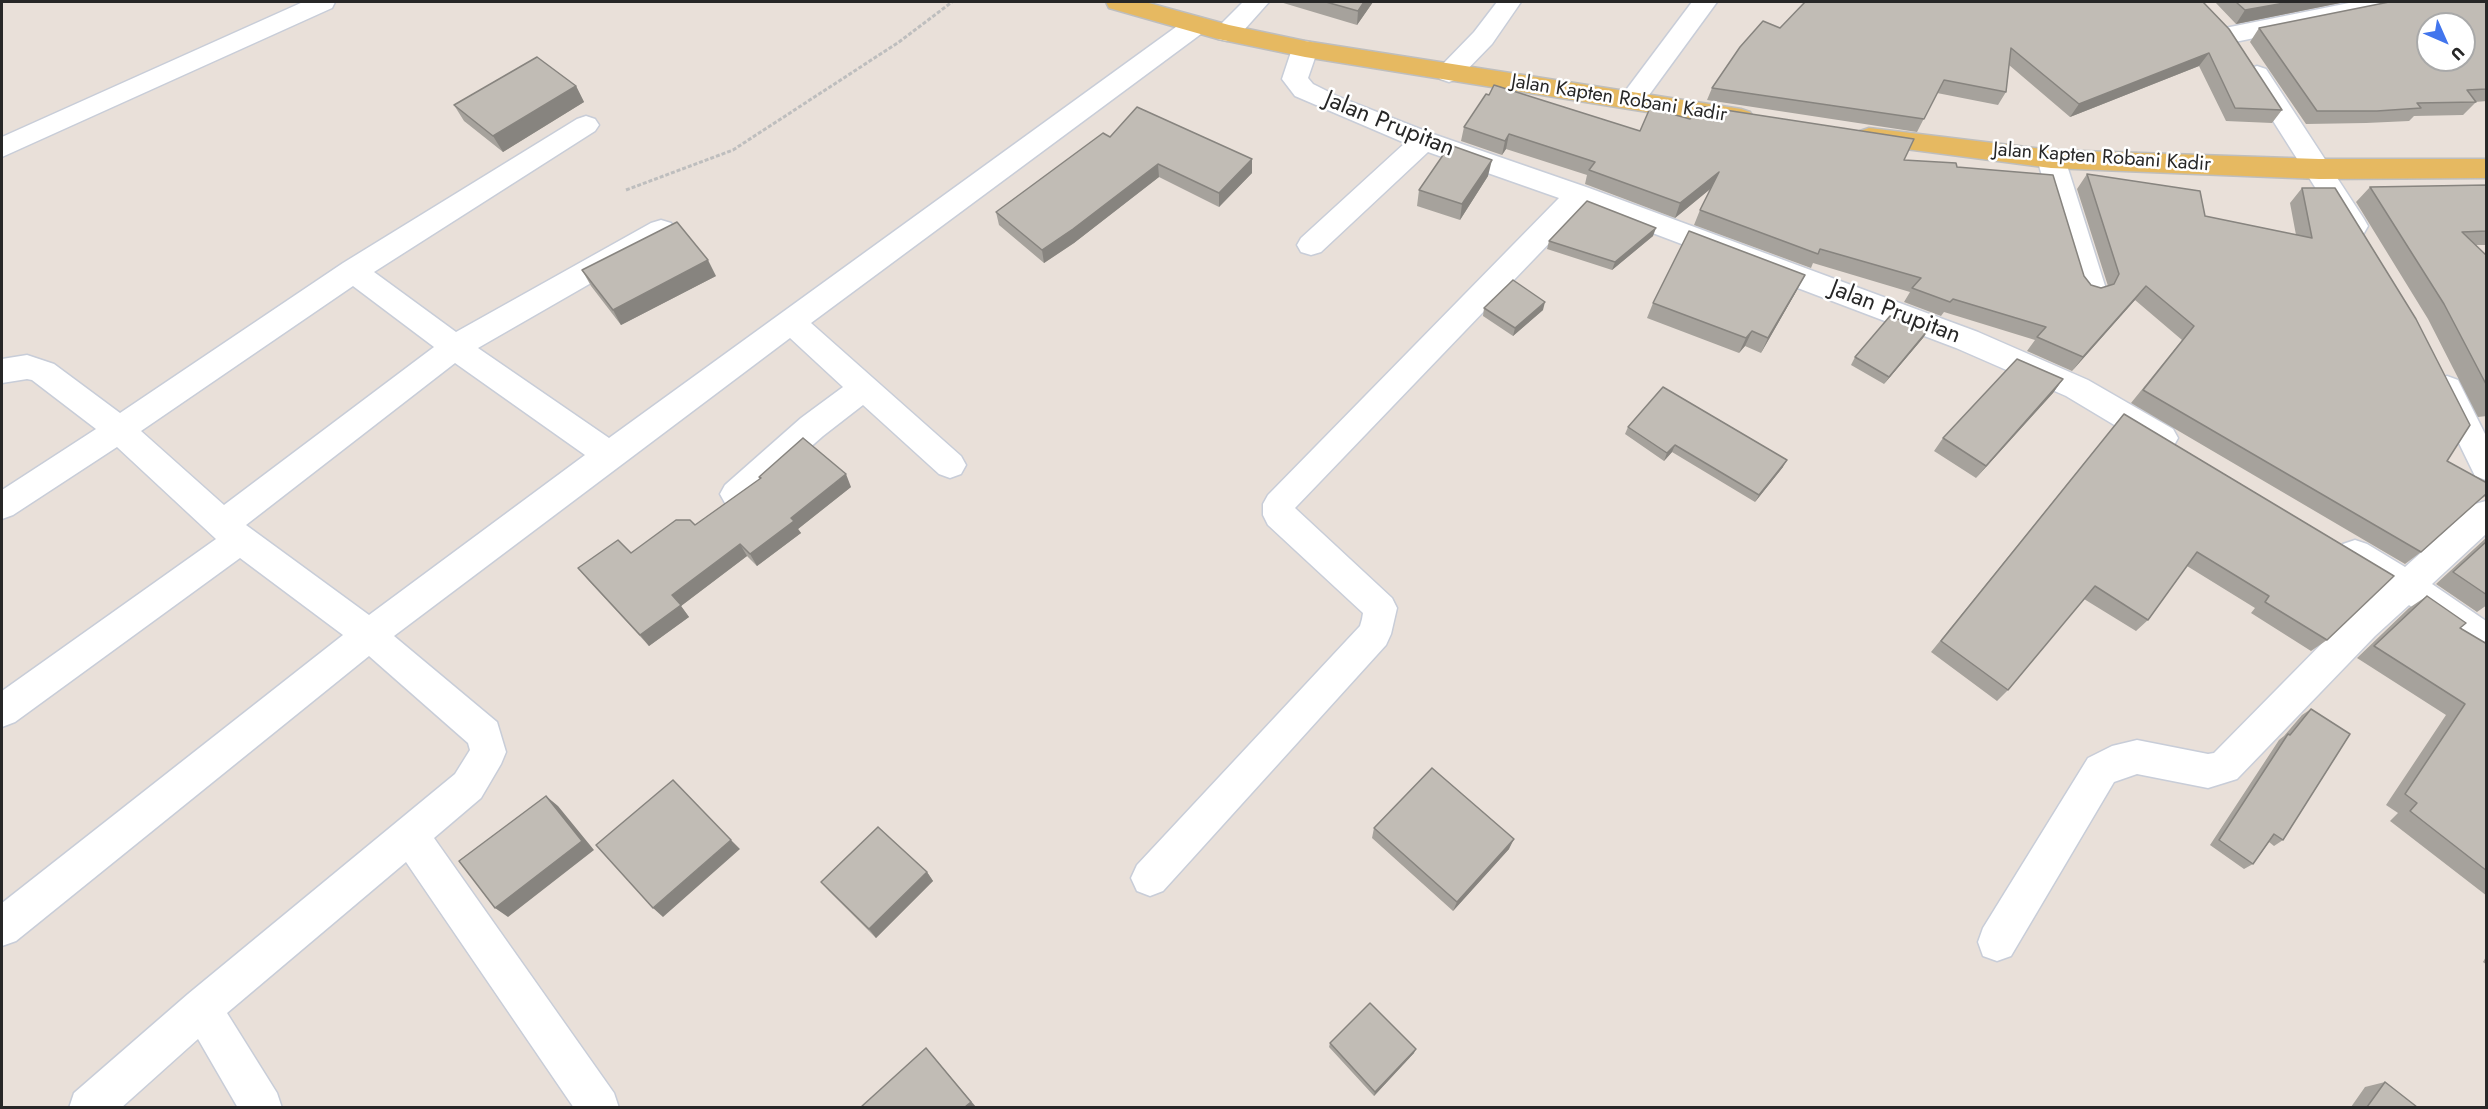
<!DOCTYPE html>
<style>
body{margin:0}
#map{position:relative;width:2488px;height:1109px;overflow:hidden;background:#e9e0d9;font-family:Jost,sans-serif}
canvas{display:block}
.frame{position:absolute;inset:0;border:3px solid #272727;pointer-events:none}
.north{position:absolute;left:2416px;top:12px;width:60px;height:60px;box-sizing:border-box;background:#fff;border:2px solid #a9a9a9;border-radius:50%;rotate:135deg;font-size:16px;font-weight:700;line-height:24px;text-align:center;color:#272727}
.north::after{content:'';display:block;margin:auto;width:21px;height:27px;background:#4275ed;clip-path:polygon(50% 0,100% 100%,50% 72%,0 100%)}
</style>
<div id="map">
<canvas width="2488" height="1109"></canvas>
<div class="frame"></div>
<div class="north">U</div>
</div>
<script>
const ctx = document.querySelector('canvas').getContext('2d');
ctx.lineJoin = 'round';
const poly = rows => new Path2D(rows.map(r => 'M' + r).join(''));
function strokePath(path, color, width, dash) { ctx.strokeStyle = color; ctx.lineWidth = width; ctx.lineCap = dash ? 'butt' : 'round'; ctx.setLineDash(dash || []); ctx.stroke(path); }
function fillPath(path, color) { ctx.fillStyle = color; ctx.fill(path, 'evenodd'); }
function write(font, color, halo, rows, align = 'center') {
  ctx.font = font + ' Jost,sans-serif'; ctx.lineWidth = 5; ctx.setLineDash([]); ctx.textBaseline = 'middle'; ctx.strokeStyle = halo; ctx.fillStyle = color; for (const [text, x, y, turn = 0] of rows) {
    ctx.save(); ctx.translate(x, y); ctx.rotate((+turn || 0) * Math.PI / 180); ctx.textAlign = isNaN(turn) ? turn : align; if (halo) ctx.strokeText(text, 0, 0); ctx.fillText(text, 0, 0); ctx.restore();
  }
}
const path = poly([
 [626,190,733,150,899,42,952,2]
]);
const minor = poly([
 [303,2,335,2,332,8,2,157,2,137,303,2],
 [1243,2,1269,2,1236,39,1227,41,1218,39,1214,33,1218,27,1243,2],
 [1497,2,1521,2,1492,44,1458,79,1449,82,1440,79,1436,73,1440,67,1474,32,1497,2],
 [1692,2,1717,2,1641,106,1632,109,1623,106,1619,100,1623,94,1692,2],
 [2354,2,2402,2,2399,8,2390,10,2230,43,2221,41,2217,35,2221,29,2230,27,2354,2],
 [1196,17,1205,19,1209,25,1205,31,811,323,961,456,966,465,961,474,950,478,939,474,863,405,823,436,747,503,736,507,725,503,720,494,725,485,801,418,843,387,790,338,394,636,497,722,506,752,501,764,481,798,434,838,614,1093,619,1108,574,1108,406,862,227,1013,277,1093,282,1108,238,1108,198,1039,121,1108,69,1108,74,1093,188,994,455,774,470,750,468,743,369,656,16,941,2,946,2,903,343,635,240,558,15,722,2,727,2,691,216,539,117,447,13,515,2,519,2,490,96,429,32,380,27,379,2,383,2,359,27,355,54,364,120,413,343,263,577,119,586,116,595,119,599,125,595,131,374,272,456,332,651,223,661,220,671,223,675,230,671,237,478,348,609,438,1187,19,1196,17],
 [353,286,434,347,224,505,141,431,353,286],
 [455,363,585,455,369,615,246,525,455,363],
 [1305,41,1314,43,1318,49,1308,78,1313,84,1339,97,1433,134,1589,188,1978,332,2088,380,2173,429,2178,438,2173,447,2162,451,2151,447,2066,396,1956,348,1584,207,1295,508,1392,598,1397,608,1391,634,1386,645,1163,891,1150,896,1137,891,1131,878,1137,865,1360,626,1362,619,1363,613,1268,525,1263,515,1263,504,1268,495,1559,198,1428,152,1321,252,1311,255,1301,252,1297,245,1301,238,1405,143,1295,96,1282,79,1292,49,1296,43,1305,41],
 [2257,66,2266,69,2364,219,2368,226,2364,233,2354,236,2344,233,2244,75,2248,69,2257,66],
 [2051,150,2061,152,2065,159,2106,289,2101,297,2091,300,2081,297,2076,289,2037,159,2041,152,2051,150],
 [2447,376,2458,380,2486,436,2486,480,2475,476,2432,388,2436,380,2447,376],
 [2486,501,2486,534,2432,584,2486,621,2486,655,2474,651,2409,605,2375,636,2237,779,2208,788,2137,774,2114,782,2011,956,1997,961,1983,956,1978,942,1983,928,2088,758,2112,746,2137,740,2208,754,2214,753,2351,614,2382,587,2343,564,2339,554,2343,544,2355,540,2367,544,2405,567,2475,504,2486,501]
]);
const major = poly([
 [1106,2,1145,2,1229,25,1305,41,1741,109,1750,112,1754,118,1750,124,1741,127,1305,57,1218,39,1109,8,1106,2],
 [1869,128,2051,150,2319,159,2486,159,2486,178,2319,179,2051,168,1860,143,1856,137,1860,131,1869,128]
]);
const wall = poly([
 [1280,2,1373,2,1357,25],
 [2203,2,2282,110,2272,123,2226,121,2199,66,2070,117,2009,65,2006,92,1998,105,1937,93,1917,132,1707,100,1712,88,1780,28],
 [2215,2,2345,2,2236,24],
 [2487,2,2487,101,2475,102,2476,102,2463,115,2414,116,2409,121,2366,123,2306,124,2250,42,2259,28],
 [576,86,584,102,503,152,464,121,454,105],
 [1690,119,1904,160,1957,167,2084,276,2091,285,2101,288,2108,286,2077,189,2087,174,2205,216,2296,235,2290,203,2302,188,2447,461,2487,483,2487,495,2478,501,2421,552,2405,564,2131,403,2182,340,2135,300,2072,371,2027,351,2035,340,1944,312,1941,316,1904,302,1910,292,1813,263,1811,268,1694,225,1700,210,1711,188,1675,218,1585,184,1587,175,1506,149,1502,155,1461,141,1464,127,1640,131],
 [1110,137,1252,159,1252,173,1219,207,1159,177,1074,243,1044,263,999,225,996,212],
 [1488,176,1460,220,1417,206,1419,190],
 [2487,185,2487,245,2476,245,2487,256,2487,416,2478,417,2428,319,2356,202,2370,187],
 [1653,236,1612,270,1547,249,1549,241],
 [582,270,716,276,621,325,591,286],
 [1797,290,1761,353,1745,346,1739,353,1647,318,1653,303],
 [1484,308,1543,310,1513,336,1483,316],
 [1928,330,1923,338,1884,384,1851,365,1855,357],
 [2063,379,2053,393,1976,478,1934,451,1943,438],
 [2124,414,2327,640,2311,651,2251,613,2255,608,2187,566,2148,620,2136,631,2084,599,2008,690,1997,701,1931,652],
 [1628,427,1783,467,1755,502,1672,452,1664,461,1625,434],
 [759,477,851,487,798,529,801,533,757,566,747,556,681,606,689,617,649,646,588,580,578,568,631,553,695,525,760,479],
 [2487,537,2487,605,2477,612,2436,584],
 [2427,596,2460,628,2487,644,2487,896,2390,821,2398,813,2386,805,2446,715,2357,658,2409,608],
 [2311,709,2283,840,2274,846,2269,842,2253,864,2244,869,2210,845,2279,740,2284,736,2302,715],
 [1374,828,1509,849,1453,911,1372,838],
 [927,872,933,881,876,938,829,891,821,882],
 [2487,955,2487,965,2483,962],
 [1330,1043,1414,1053,1374,1096,1329,1047],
 [2385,1082,2417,1107,2351,1107,2365,1087]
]);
const shadedWall = poly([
 [1364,2,1373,2,1357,25,1358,11],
 [2290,2,2345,2,2236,24,2245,10],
 [2209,53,2199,66,2070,117,2079,104],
 [576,86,584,102,503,152,493,136],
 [1509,134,1506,149,1502,155,1505,141],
 [1252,159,1252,173,1219,207,1219,193],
 [1492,160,1488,176,1460,220,1462,204],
 [1158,164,1159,177,1074,243,1044,263,1042,250],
 [1719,172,1714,186,1675,218,1680,203],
 [1656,228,1653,236,1612,270,1615,262],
 [708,260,716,276,621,325,613,310],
 [1805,275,1797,290,1761,353,1768,338],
 [2146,286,2135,300,2072,371,2083,357],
 [1545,302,1543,310,1513,336,1515,328],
 [1928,330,1923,338,1884,384,1889,377],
 [1752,331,1745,346,1739,353,1746,338],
 [2063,379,2053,393,1976,478,1986,466],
 [1675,445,1672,452,1664,461,1667,453],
 [1787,460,1783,467,1755,502,1759,495],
 [846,474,851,487,798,529,801,533,757,566,750,554,791,518],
 [740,544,747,556,681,606,689,617,649,646,640,635,672,595],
 [546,796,558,806,594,850,508,917,495,908],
 [1514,839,1509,849,1453,911,1457,902],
 [731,840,740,849,663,917,653,908],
 [927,872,933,881,876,938,869,929],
 [926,1048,976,1107,965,1107],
 [1416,1049,1414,1053,1374,1096,1375,1092]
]);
const building = poly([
 [1326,2,1364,2,1358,11,1326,2],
 [1805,2,2203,2,2229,29,2282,110,2235,108,2209,53,2079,104,2011,48,2006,92,1944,80,1924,119,1712,88,1740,47,1763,21,1780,28,1805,2],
 [2236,2,2290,2,2245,10,2236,2],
 [2389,2,2487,2,2487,89,2467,90,2476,102,2417,103,2421,108,2377,111,2317,111,2259,28,2389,2],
 [2428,24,2464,24,2464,60,2428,60,2428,24],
 [537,57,576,86,493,136,454,105,537,57],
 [1494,85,1640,131,1650,108,1690,119,1699,106,1914,139,1904,160,1956,163,1957,167,2053,175,2084,276,2091,285,2101,288,2114,284,2119,274,2087,174,2200,191,2205,216,2312,238,2302,188,2335,188,2416,319,2470,425,2447,461,2487,483,2487,493,2421,552,2143,390,2194,326,2146,286,2083,357,2037,337,2046,327,1953,299,1950,302,1912,288,1921,278,1820,249,1818,254,1700,210,1719,172,1680,203,1589,170,1595,162,1509,134,1505,141,1464,127,1486,94,1489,95,1494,85],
 [1137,107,1252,159,1219,193,1158,164,1073,229,1042,250,996,212,1103,133,1110,137,1137,107],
 [1450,145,1492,160,1462,204,1419,190,1450,145],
 [2487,185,2487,231,2462,232,2487,256,2487,386,2444,304,2370,187,2487,185],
 [1587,201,1656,228,1615,262,1549,241,1587,201],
 [677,222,708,260,613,310,582,270,677,222],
 [1689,231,1805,275,1768,338,1752,331,1746,338,1653,303,1689,231],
 [1513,280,1545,302,1515,328,1484,308,1513,280],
 [1890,316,1928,330,1889,377,1855,357,1890,316],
 [2017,359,2063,379,1986,466,1943,438,2017,359],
 [1663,387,1787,460,1759,495,1675,445,1667,453,1628,427,1663,387],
 [2124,414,2394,576,2327,640,2265,602,2269,596,2197,552,2148,620,2095,586,2008,690,1941,641,2124,414],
 [803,438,846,474,791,518,794,521,750,554,740,544,672,595,681,605,640,635,578,568,618,540,631,553,676,520,690,520,695,525,761,478,759,477,803,438],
 [2487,541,2487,595,2453,572,2487,541],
 [2427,596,2466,623,2460,628,2487,644,2487,871,2410,811,2417,803,2405,794,2465,704,2374,646,2427,596],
 [2311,709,2350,734,2283,840,2274,834,2253,864,2219,840,2288,734,2290,735,2311,709],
 [1432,768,1514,839,1457,902,1374,828,1432,768],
 [673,780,731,840,653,908,596,845,673,780],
 [546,796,582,841,495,908,459,861,546,796],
 [878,827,927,872,869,929,821,882,878,827],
 [1370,1003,1416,1049,1375,1092,1330,1043,1370,1003],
 [926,1048,971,1102,965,1107,861,1107,926,1048],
 [2385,1082,2417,1107,2367,1107,2385,1082]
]);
const farStreetnames = [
 ["Jalan Kapten Robani Kadir",1619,99,9],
 ["Jalan Kapten Robani Kadir",2102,158,4]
];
const streetNames = [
 ["Jalan Prupitan",1389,125,22],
 ["Jalan Prupitan",1895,313,21]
];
strokePath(minor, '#c8cdd8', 3);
strokePath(major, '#bebebe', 3);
strokePath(path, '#bebebe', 3, [4, 2]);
fillPath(minor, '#fff');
fillPath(major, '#e6b961');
fillPath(wall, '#a6a29c');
fillPath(shadedWall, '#87847f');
fillPath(building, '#c1bcb5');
strokePath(building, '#87847f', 1.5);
write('20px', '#272727', '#fff', farStreetnames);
write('24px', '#272727', '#fff', streetNames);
</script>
